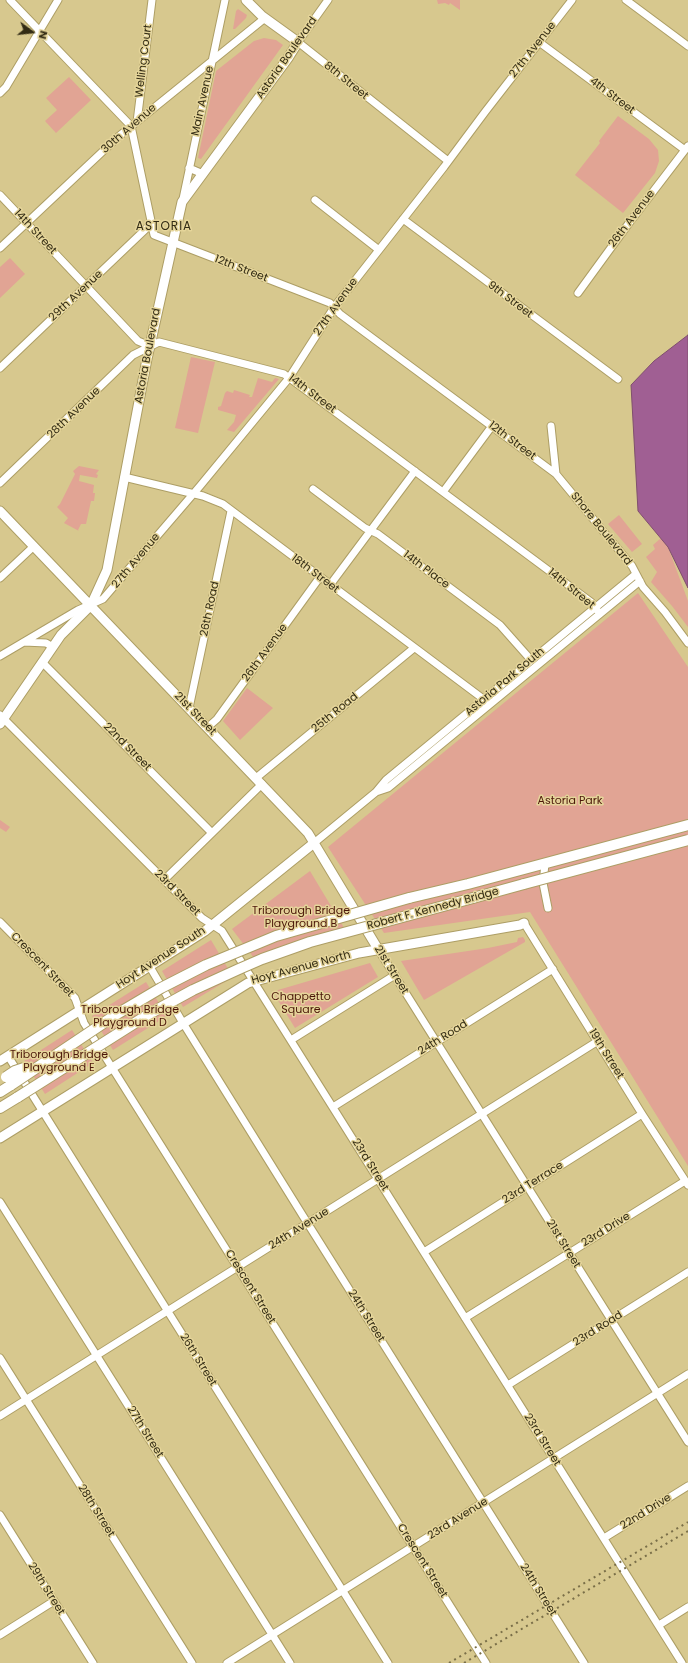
<!DOCTYPE html>
<style>
body{margin:0}
#map{position:relative;width:688px;height:1663px;overflow:hidden;background:#d7c88e;font-family:Poppins,sans-serif}
canvas{display:block}
.north{position:absolute;left:12px;top:12px;width:40px;height:40px;-webkit-text-stroke:3px #e5d59a;paint-order:stroke;rotate:105deg;font-size:11px;font-weight:700;line-height:16px;text-align:center;color:#322b14}
.north::after{content:'';display:block;margin:auto;width:14px;height:18px;background:#322b14;clip-path:polygon(50% 0,100% 100%,50% 72%,0 100%)}
</style>
<div id="map">
<canvas width="688" height="1663"></canvas>
<div class="north">N</div>
</div>
<script>
const ctx = document.querySelector('canvas').getContext('2d');
ctx.lineJoin = 'round';
function fillPath(path, color) { ctx.fillStyle = color; ctx.fill(path, 'evenodd'); }
const poly = rows => new Path2D(rows.map(r => 'M' + r).join(''));
function strokePath(path, color, width, dash) { ctx.strokeStyle = color; ctx.lineWidth = width; ctx.lineCap = dash ? 'butt' : 'round'; ctx.setLineDash(dash || []); ctx.stroke(path); }
function write(font, color, halo, rows, align = 'center') {
  ctx.font = font + ' Poppins,sans-serif'; ctx.lineWidth = 3; ctx.setLineDash([]); ctx.textBaseline = 'middle'; ctx.strokeStyle = halo; ctx.fillStyle = color; for (const [text, x, y, turn = 0] of rows) {
    ctx.save(); ctx.translate(x, y); ctx.rotate((+turn || 0) * Math.PI / 180); ctx.textAlign = isNaN(turn) ? turn : align; if (halo) ctx.strokeText(text, 0, 0); ctx.fillText(text, 0, 0); ctx.restore();
  }
}
const green = poly([
 [437,0,460,0,460,10,450,3,449,5,445,3,438,4],
 [238,9,247,15,246,18,235,29,233,29,236,11],
 [264,38,276,40,283,45,201,159,198,158,216,71,254,41],
 [69,77,91,100,56,133,45,121,57,110,46,98],
 [618,116,649,139,658,150,659,161,655,173,623,213,575,175,600,143,599,141],
 [10,258,25,274,0,298,0,267],
 [191,357,215,362,198,433,175,428],
 [258,378,272,382,275,378,279,379,234,432,227,430,234,422,236,415,218,410,218,407,221,406,225,393,227,391,233,393,234,390,250,395,249,397,252,397],
 [79,466,99,470,96,474,98,475,97,478,80,475,79,481,94,485,93,493,95,493,94,501,91,501,86,524,81,524,78,530,79,531,64,523,68,518,57,507,60,504,75,474,73,471],
 [619,515,642,544,632,552,608,524],
 [661,538,668,547,688,601,688,627,672,606,651,582,657,572,646,557,655,549,653,545],
 [638,593,688,667,688,1166,530,912,384,933,328,847],
 [247,688,273,708,240,740,223,721],
 [0,820,10,827,6,832,0,828],
 [310,871,349,936,257,962,232,929],
 [523,937,525,940,525,942,424,1000,401,961,488,948,517,942,518,938],
 [211,940,233,977,183,1007,162,971],
 [370,963,378,977,295,1028,276,997,278,990],
 [146,982,167,1016,113,1050,92,1016],
 [72,1030,93,1063,45,1094,24,1061]
]);
const water = poly([
 [688,335,688,588,668,547,638,511,631,385,654,361,688,335]
]);
const minor = poly([
 [10,0,131,126,154,235,330,303,340,314,556,474],
 [328,0,298,42,448,161],
 [626,0,688,46],
 [539,42,685,150],
 [0,93,6,87,58,0],
 [137,122,152,0],
 [189,168,203,174],
 [0,195,138,341,150,346],
 [183,199,225,0],
 [315,200,379,250],
 [403,219,618,379],
 [0,248,118,137,265,18],
 [578,293,629,223,688,146],
 [0,368,151,224],
 [551,426,556,474,632,566,643,587,665,612,688,643],
 [124,477,203,496,223,504,490,704],
 [0,483,133,355,159,342,284,374,591,602,600,614],
 [313,489,365,528,378,534,500,625,531,660],
 [443,492,492,426],
 [0,578,34,546],
 [330,585,415,471],
 [24,642,46,643,53,647],
 [0,656,78,610,103,599,200,486,289,378,335,306,444,167,485,112,572,0],
 [42,662,212,833],
 [189,708,231,511],
 [0,715,202,918,222,931,682,1663],
 [208,727,217,719,320,577],
 [256,778,414,648],
 [376,792,388,788,640,581],
 [314,843,376,792,386,780,636,574],
 [545,864,543,883,548,908],
 [164,880,262,784],
 [0,922,75,998,84,1023,486,1663],
 [524,923,642,1114,688,1185],
 [378,949,688,1442],
 [150,967,183,1023,303,1216,584,1663],
 [291,1040,395,975],
 [8,1056,388,1663],
 [333,1107,553,969],
 [0,1202,290,1663],
 [424,1252,642,1114],
 [465,1318,685,1181],
 [0,1358,192,1663],
 [508,1385,688,1272],
 [0,1416,598,1041],
 [0,1515,93,1663],
 [604,1538,688,1486],
 [659,1625,688,1607],
 [0,1635,54,1601],
 [227,1663,688,1374]
]);
const major = poly([
 [0,511,308,833,378,949],
 [0,724,61,635,91,605,107,570,147,359,182,202,288,58,298,42,262,16,246,0],
 [0,1061,205,931,314,843],
 [0,1138,248,983,359,953,520,925,524,923]
]);
const highway = poly([
 [409,898,468,884,688,825],
 [473,898,524,884],
 [0,1092,11,1085],
 [0,1108,18,1097]
]);
const rail = poly([
 [449,1663,688,1522],
 [464,1663,688,1531]
]);
const highwayBridge = poly([
 [524,884,688,840],
 [6,1077,15,1071,24,1068],
 [11,1085,117,1014,161,988,206,965,276,936,409,898],
 [18,1097,149,1014,193,990,239,969,262,959,310,942,473,898]
]);
const streetNames = [
 ["27th Avenue",533,50,-52],
 ["Astoria Boulevard",287,58,-55],
 ["Welling Court",144,61,-83],
 ["8th Street",346,81,39],
 ["4th Street",612,96,37],
 ["Main Avenue",203,101,-78],
 ["30th Avenue",129,129,-41],
 ["26th Avenue",632,219,-53],
 ["14th Street",35,232,47],
 ["12th Street",241,269,21],
 ["29th Avenue",76,296,-43],
 ["9th Street",510,300,37],
 ["27th Avenue",336,307,-55],
 ["Astoria Boulevard",148,356,-79],
 ["14th Street",312,394,37],
 ["28th Avenue",74,413,-44],
 ["12th Street",512,441,37],
 ["Shore Boulevard",601,529,51],
 ["27th Avenue",136,561,-50],
 ["14th Place",426,570,37],
 ["18th Street",315,574,37],
 ["14th Street",571,589,39],
 ["26th Road",210,609,-78],
 ["26th Avenue",265,653,-54],
 ["Astoria Park South",505,682,-40],
 ["25th Road",335,713,-39],
 ["21st Street",195,714,46],
 ["22nd Street",127,747,45],
 ["23rd Street",177,893,45],
 ["Robert F. Kennedy Bridge",433,909,-15],
 ["Hoyt Avenue South",161,958,-33],
 ["Crescent Street",42,965,46],
 ["Hoyt Avenue North",301,968,-15],
 ["21st Street",391,970,58],
 ["24th Road",443,1038,-32],
 ["19th Street",606,1054,58],
 ["23rd Street",370,1165,58],
 ["23rd Terrace",533,1183,-32],
 ["24th Avenue",299,1229,-32],
 ["23rd Drive",606,1230,-32],
 ["21st Street",563,1244,58],
 ["Crescent Street",250,1287,58],
 ["24th Street",366,1316,58],
 ["23rd Road",598,1329,-32],
 ["26th Street",198,1360,58],
 ["27th Street",145,1432,58],
 ["23rd Street",542,1440,58],
 ["28th Street",96,1511,58],
 ["22nd Drive",646,1512,-32],
 ["23rd Avenue",458,1519,-32],
 ["Crescent Street",422,1561,58],
 ["29th Street",46,1589,58],
 ["24th Street",538,1590,58]
];
const parkNames = [
 ["Astoria Park",570,801],
 ["Triborough Bridge",301,911],
 ["Playground B",301,924],
 ["Chappetto",301,997],
 ["Square",301,1010],
 ["Triborough Bridge",130,1010],
 ["Playground D",130,1023],
 ["Triborough Bridge",59,1055],
 ["Playground E",59,1068]
];
const neighbourhoodNames = [
 ["ASTORIA",164,227]
];
fillPath(green, '#e1a494');
fillPath(water, '#a05f93');
strokePath(water, '#7f4f6d', 1);
strokePath(minor, '#ad9e65', 9);
strokePath(major, '#ad9e65', 11);
strokePath(highway, '#ad9e65', 12);
strokePath(minor, '#fff', 7);
strokePath(major, '#fff', 9);
strokePath(highway, '#fff', 10);
strokePath(rail, '#796e48', 2, [2, 4]);
strokePath(highwayBridge, '#ad9e65', 12, []);
strokePath(highwayBridge, '#fff', 10);
write('11px', '#322b14', '#e5d59a', streetNames);
write('11px', '#4b1609', '#e5d59a', parkNames);
ctx.letterSpacing = '1px';
write('12px', '#322b14', '#e5d59a', neighbourhoodNames);
ctx.letterSpacing = '0px';
</script>
